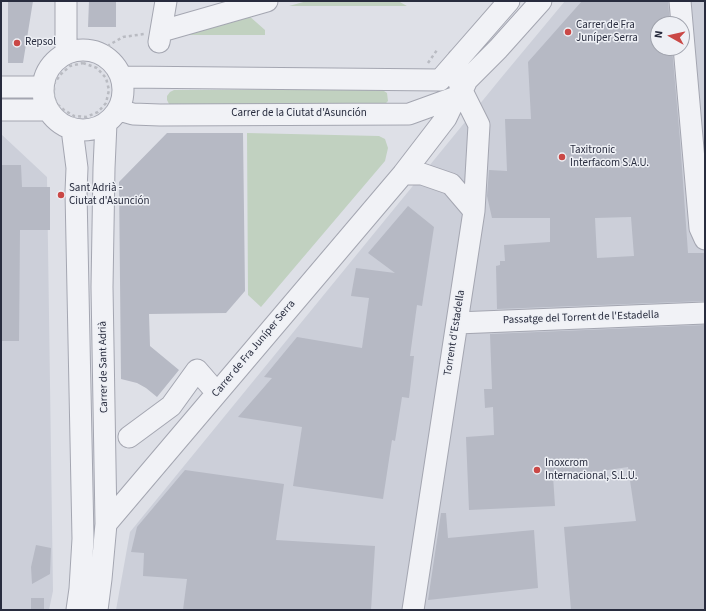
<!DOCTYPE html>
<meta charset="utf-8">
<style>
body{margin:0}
#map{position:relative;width:706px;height:611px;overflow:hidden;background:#dee0e7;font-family:"Source Sans 3",sans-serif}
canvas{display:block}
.frame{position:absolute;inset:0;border:2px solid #282c3e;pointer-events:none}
.north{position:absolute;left:650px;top:16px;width:40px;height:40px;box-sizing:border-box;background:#eef0f5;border:1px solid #9fa2ac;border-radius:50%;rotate:278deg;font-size:11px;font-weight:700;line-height:16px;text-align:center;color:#282c3e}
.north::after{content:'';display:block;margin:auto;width:14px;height:18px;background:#ca4846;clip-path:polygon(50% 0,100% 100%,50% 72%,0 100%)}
</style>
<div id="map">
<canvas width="706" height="611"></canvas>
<div class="frame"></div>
<div class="north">N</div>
</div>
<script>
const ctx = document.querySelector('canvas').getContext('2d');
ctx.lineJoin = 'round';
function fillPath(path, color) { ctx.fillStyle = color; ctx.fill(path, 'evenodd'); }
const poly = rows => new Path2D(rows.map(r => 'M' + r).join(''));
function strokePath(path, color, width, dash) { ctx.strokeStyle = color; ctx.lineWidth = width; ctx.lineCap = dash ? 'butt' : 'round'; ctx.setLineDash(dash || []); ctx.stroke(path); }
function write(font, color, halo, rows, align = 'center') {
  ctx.font = font + ' "Source Sans 3",sans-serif'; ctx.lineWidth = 3; ctx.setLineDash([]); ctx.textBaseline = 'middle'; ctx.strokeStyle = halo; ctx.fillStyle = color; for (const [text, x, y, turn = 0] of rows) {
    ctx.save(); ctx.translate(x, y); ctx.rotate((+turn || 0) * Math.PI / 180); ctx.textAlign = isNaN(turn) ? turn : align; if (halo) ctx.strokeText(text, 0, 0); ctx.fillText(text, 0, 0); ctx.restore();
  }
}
const built = poly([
 [565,1,705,1,705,610,116,610,130,532,501,78],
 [658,24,682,24,682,48,658,48],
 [1,134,47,177,53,591,49,610,1,610]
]);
const green = poly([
 [307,1,398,1,407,6,289,6],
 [248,15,265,30,265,35,178,35],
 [381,89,387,93,388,101,385,104,173,106,169,104,167,100,167,96,170,92,174,90],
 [247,133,379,136,385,139,388,148,385,161,261,307,248,295]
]);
const building = poly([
 [8,1,33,1,23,63,8,63],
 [89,1,116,1,116,27,88,27],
 [582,1,668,1,670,24,658,24,658,48,672,48,680,140,688,253,705,253,705,301,497,309,496,266,500,265,500,261,505,261,504,245,550,242,550,218,492,218,487,196,489,170,507,171,505,119,531,119,528,62],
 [631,217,634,256,597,258,595,218],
 [167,133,243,133,245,291,226,313,149,314,150,346,179,370,157,397,146,388,137,383,121,379,119,182],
 [1,165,21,165,22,187,50,187,50,230,20,230,19,341,1,341],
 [408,206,434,227,422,306,417,305,410,356,414,356,409,398,402,397,395,441,392,440,383,499,293,486,302,427,238,417,272,378,264,377,297,337,362,348,369,298,351,296,356,268,395,273,368,253],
 [705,325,705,610,571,610,564,527,636,521,628,467,569,476,553,476,555,506,469,510,466,437,494,435,493,407,485,408,484,389,492,389,490,334],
 [185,470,284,484,276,540,375,546,371,610,183,610,187,579,143,576,144,553,131,552,137,527],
 [441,513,446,513,448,538,534,530,538,588,428,600],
 [36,545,51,548,50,574,32,584,31,567],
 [31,598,44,598,44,610,31,610]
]);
const path = poly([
 [83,63,97,68,106,78,109,90,106,103,98,112,86,117,74,116,64,110,57,104,54,97,54,84,60,75,70,66,83,63],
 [428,63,437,50],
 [109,65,109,45,123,37,144,34]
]);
const minor = poly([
 [66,1,66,52],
 [680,1,682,24],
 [682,24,700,228,705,239],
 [162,31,267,1],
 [159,42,166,1],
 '43 90a40 40 0 1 1 80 0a40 40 0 1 1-80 0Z',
 [122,77,440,80,509,1],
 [1,87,42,87],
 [1,110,48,110],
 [119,110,133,114,160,115,409,114,456,97,462,91,467,80,498,49,541,1],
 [72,129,77,168,76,192,83,539,80,589,77,610],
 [403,174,422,174,451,184,474,211],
 [457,323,705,313],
 [129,437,171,406,197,370,217,393],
 [106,524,403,174,446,118,456,97],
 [97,610,101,579,106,524,102,287,104,168,106,123],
 [413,610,474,211,479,125,462,91,457,77,458,59]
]);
const markers = [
 [568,32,4,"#ca4846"],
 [17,43,4,"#ca4846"],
 [562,157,4,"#ca4846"],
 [61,195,4,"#ca4846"],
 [537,470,4,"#ca4846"]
];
const poiNames = [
 ["Carrer de Fra",576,26],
 ["Juníper Serra",576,39],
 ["Repsol",25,43],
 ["Taxitronic",570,151],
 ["Interfacom S.A.U.",570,164],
 ["Sant Adrià -",69,189],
 ["Ciutat d'Asunción",69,202],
 ["Inoxcrom",545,464],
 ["Internacional, S.L.U.",545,477]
];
const streetNames = [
 ["Carrer de la Ciutat d'Asunción",299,114],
 ["Passatge del Torrent de l'Estadella",581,318,-2],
 ["Torrent d'Estadella",455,333,-81],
 ["Carrer de Fra Juníper Serra",254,349,-50],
 ["Carrer de Sant Adrià",104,367,-91]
];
fillPath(built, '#cccfd9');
fillPath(green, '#c1d1c0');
fillPath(building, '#b6b9c4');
strokePath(minor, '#a4a6b1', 23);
strokePath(path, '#b9bbc2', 2.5, [3, 3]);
strokePath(minor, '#f1f2f6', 21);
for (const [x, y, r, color] of markers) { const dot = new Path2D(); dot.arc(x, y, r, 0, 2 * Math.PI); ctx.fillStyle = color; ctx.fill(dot); strokePath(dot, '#eef0f5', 1.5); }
write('11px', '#282c3e', '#eef0f5', poiNames, 'left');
write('11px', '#282c3e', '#eef0f5', streetNames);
</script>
